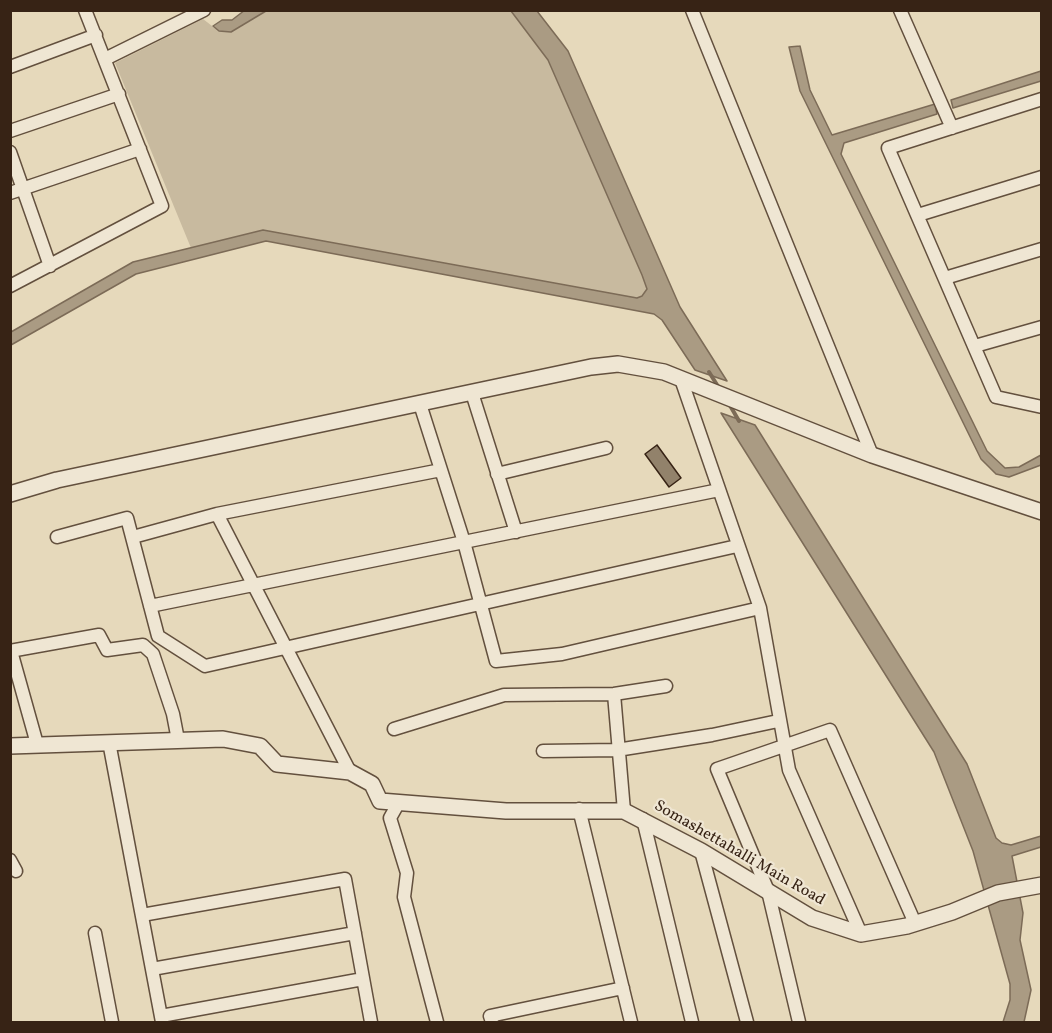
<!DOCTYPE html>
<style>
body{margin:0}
#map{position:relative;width:1052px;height:1033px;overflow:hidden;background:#e6d9bb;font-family:Vollkorn,serif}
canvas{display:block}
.frame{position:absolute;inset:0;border:12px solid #372315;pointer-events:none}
</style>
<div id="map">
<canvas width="1052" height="1033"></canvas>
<div class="frame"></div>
</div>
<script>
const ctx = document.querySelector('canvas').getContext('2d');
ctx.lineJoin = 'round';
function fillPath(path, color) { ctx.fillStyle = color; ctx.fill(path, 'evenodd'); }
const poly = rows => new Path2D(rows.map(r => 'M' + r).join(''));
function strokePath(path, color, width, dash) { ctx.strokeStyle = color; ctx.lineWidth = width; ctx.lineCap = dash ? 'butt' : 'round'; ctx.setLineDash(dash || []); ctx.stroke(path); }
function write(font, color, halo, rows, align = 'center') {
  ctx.font = font + ' Vollkorn,serif'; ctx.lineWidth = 4.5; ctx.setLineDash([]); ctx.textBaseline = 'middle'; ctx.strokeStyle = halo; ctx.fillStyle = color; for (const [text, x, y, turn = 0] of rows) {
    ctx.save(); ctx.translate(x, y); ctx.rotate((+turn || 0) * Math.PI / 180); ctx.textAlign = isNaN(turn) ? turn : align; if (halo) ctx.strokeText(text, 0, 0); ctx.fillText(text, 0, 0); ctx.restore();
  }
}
const green = poly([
 [266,11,511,11,548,60,642,275,647,289,644,294,637,298,263,230,191,248,115,63,203,19,216,29,235,30]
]);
const water = poly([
 [245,10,266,11,231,32,219,31,213,26,222,20,232,20,245,10],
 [511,11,537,11,568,51,680,307,727,381,695,370,662,320,654,314,266,241,136,274,11,345,11,332,133,262,263,230,637,298,642,296,647,289,642,275,548,60,511,11],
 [800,46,810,90,832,135,935,104,937,114,844,143,841,154,987,451,1005,468,1019,467,1041,455,1041,465,1009,477,996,474,981,459,800,91,789,47,800,46],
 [1041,71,1041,81,953,108,951,100,1041,71],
 [721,413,755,425,967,764,996,838,1002,843,1011,845,1041,836,1041,847,1012,856,1023,913,1020,940,1031,990,1024,1022,1003,1022,1010,1000,1010,984,973,851,934,752,721,413]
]);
const stream = poly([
 [709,372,719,388],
 [728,402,739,421]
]);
const building = poly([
 [657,445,681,478,669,487,645,454,657,445]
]);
const minor = poly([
 [692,10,872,455],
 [900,10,952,128],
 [105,59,204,10],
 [10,67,96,35],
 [1042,99,888,148,996,397,1042,407],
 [10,131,119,94],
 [10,152,50,266],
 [10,193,140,149],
 [918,215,1042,177],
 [945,278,1042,249],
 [10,286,162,206,85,10],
 [975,346,1042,327],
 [681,379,760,608,789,770,861,934],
 [472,393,516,532],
 [420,404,464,542,496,661,562,654,760,608],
 [497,474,606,448],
 [217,514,350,772],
 [57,537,127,518,158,636,205,666,737,546],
 [133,537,217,514,441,470],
 [150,606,719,490],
 [10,651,99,635,107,650,143,645,153,654,173,714,178,740],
 [11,651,37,744],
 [614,694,624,811],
 [394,729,504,695,614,694,666,686],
 [109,742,162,1022],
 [543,751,617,750,712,735,778,721],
 [399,802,390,818,407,873,404,897,437,1022],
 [579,809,631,1022],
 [643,819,692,1022],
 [701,851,747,1022],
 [10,860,16,871],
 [142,915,345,879,371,1022],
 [95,933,112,1022],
 [152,969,355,933],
 [161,1016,363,979],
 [492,1022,490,1016,623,988],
 [799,1022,768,891,717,769,830,730,914,921]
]);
const tertiary = poly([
 [10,494,57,480,591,367,618,364,664,372,872,455,1042,512],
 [10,746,223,739,260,746,277,764,350,772,372,784,380,801,506,811,624,811,701,851,812,918,861,934,907,926,952,912,998,893,1042,885]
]);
const streetNames = [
 ["Somashettahalli Main Road",739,854,30]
];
fillPath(green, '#c8ba9f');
fillPath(water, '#aa9b83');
strokePath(water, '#7c6b57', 1.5);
strokePath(stream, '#7c6b57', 4);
fillPath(building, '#92826b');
strokePath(building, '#372315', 1.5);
strokePath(minor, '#63503e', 15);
strokePath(tertiary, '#63503e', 18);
strokePath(minor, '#efe6d3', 12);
strokePath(tertiary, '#efe6d3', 15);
write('16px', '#372315', '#efe6d3', streetNames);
</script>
